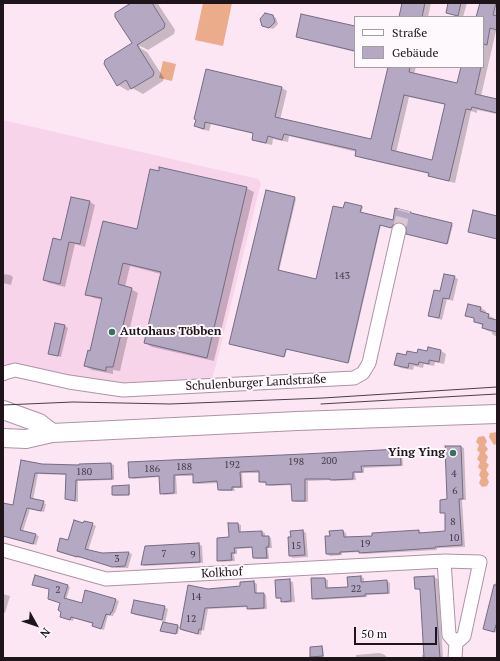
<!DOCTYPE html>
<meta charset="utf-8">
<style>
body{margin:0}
#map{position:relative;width:500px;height:661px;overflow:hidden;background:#fce6f4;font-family:"PT Serif",serif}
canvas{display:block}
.frame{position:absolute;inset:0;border:4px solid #1e141a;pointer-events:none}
.legend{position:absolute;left:354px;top:16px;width:130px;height:52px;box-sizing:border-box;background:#fef9fc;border:1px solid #a49da2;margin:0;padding:5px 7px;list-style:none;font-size:12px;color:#1e141a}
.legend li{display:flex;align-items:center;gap:8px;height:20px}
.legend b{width:20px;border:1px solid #a49da2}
.north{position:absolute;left:16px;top:605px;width:40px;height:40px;-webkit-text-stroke:3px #fef9fc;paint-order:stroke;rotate:130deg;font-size:11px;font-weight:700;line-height:16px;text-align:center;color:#1e141a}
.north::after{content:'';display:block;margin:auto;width:14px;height:18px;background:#1e141a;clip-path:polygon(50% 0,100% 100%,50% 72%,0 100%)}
.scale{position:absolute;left:354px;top:627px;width:83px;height:18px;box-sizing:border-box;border:2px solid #1e141a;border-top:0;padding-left:5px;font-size:12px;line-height:14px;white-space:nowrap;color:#1e141a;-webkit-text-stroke:3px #fef9fc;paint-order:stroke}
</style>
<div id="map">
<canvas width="500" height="661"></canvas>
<div class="frame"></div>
<ul class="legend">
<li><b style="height:5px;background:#fff"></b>Straße</li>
<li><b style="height:11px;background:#b4a8c2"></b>Gebäude</li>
</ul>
<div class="north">N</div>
<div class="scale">50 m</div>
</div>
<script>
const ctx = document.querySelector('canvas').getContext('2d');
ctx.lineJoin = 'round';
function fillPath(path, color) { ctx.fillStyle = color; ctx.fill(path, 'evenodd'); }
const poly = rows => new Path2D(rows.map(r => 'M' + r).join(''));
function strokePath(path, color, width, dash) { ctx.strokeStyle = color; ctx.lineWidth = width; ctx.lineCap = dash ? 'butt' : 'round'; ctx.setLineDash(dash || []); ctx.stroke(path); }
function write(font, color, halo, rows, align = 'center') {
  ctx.font = font + ' "PT Serif",serif'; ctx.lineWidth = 4; ctx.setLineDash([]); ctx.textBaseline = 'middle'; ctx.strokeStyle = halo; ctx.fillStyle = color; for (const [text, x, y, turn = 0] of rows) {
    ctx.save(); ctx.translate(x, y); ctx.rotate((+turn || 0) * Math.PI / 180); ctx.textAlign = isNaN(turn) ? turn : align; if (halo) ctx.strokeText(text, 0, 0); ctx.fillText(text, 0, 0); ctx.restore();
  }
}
const built = poly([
 [3,120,258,179,261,183,217,361,211,381,123,385,3,367]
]);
const green = poly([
 [203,3,232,3,223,46,195,40],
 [163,61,176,64,172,81,159,78],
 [497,432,497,444,494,445,489,437,490,433],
 [484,436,487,441,485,445,488,449,485,453,488,457,486,462,489,465,486,470,489,474,487,478,489,482,487,486,482,487,479,483,481,478,479,475,481,470,478,467,480,462,477,459,480,453,477,450,479,445,476,442,478,437]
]);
const shadow = poly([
 [132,3,159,3,158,4,175,30,174,34,148,50,140,46,140,48,147,52,164,78,163,81,143,94,132,88,128,91,118,85,133,44],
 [404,3,431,3,428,17,400,17],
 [449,3,467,3,463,17,453,15,447,12],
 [481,3,497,3,497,31,496,31,481,96,497,100,497,114,477,110,477,113,471,111,455,183,435,178,429,175,429,174,362,158,356,155,357,152,289,136,288,142,273,139,272,145,258,142,253,139,254,134,211,124,209,131,201,129,195,126,282,88,287,91,280,120,371,141,389,67,416,67,414,74,457,84,462,67,483,67,483,17,477,17],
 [409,97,446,105,433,161,396,153],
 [272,16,276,18,278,24,273,29,267,27,263,25],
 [355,27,355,52,302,39,297,36],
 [246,188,254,192,214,361,152,347,145,343,161,274,130,266,125,287,131,289,138,293,120,371,113,370,113,374,92,370,85,366,90,352,102,300,94,298,87,294,138,230],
 [266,191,296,199,279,271,316,280,344,209,361,207,363,207,361,213,394,221,396,209,453,225,448,244,409,235,405,224,403,223,398,223,394,225,393,228,381,225,349,363,287,349,285,357,230,344],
 [90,202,95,205,85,247,75,244,65,287,49,283,44,280,62,241],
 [3,274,10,275,13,277,11,285,3,283],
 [454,277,458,279,453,301,447,299,442,320,433,317,429,315,441,293],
 [481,308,486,311,485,314,494,318,494,320,497,321,497,337,492,334,492,332,488,331,483,328,484,326,475,322,475,319,466,315],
 [65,326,68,328,61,357,53,355,49,353],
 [429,348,441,351,446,354,444,364,435,362,434,366,424,364,423,368,414,366,413,370,401,368,395,365,407,356,428,353],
 [447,447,461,447,464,448,466,500,462,500,465,547,437,548,437,550,363,554,360,552,342,553,342,555,330,556,327,554,331,537,343,531,346,533,347,538,373,537,419,531,422,533,446,532,446,514,441,512,448,500],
 [399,450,402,452,403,466,364,468,364,473,355,473,356,480,334,481,331,480,308,481,308,502,296,502,293,501,292,485,270,486,267,484,267,483,263,483,260,481,260,473,242,473,243,488,234,488,235,491,222,491,219,490,218,483,197,484,194,482,194,476,176,476,177,494,164,495,161,493,160,477,133,479,130,477],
 [22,462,42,465,80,466,111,464,114,465,114,480,78,481,78,502,69,500,67,475,38,474,33,500,46,504,44,512,30,509,23,531,39,536,36,545,3,536,3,508,13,507],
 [129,486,130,487,130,495,115,496,113,495],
 [84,524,92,524,96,526,88,551,102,554,129,553,132,554,128,568,117,568,81,557,80,558,61,553,58,551,69,541],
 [238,524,241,525,241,533,262,532,265,533,265,537,268,537,271,538,272,548,268,548,269,559,257,559,254,558,253,548,237,549,237,554,234,554,235,561,221,562,218,560],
 [303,531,306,533,308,557,293,558,290,556,292,538],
 [199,544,202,546,203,563,145,566,142,564,172,546],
 [361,577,364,578,364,582,387,581,390,583,390,594,367,595,367,597,316,600,313,598,312,579,325,579,328,580,328,589,349,588],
 [434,577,438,579,443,658,422,658,422,655,425,655,421,590,419,590,416,588,415,578],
 [497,577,497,633,484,629],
 [290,581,293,582,295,602,285,603,282,601,282,599,277,598],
 [254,582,257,584,257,594,263,594,266,595,267,609,251,610,248,608,248,607,208,609,204,631,202,630,201,635,184,631,179,628,178,634,163,632,162,631,164,621,135,615,132,613,164,607,168,609,165,623,178,626,181,628,208,590,241,587],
 [67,586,70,587,66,600,82,605,86,591,119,601,115,613,114,613,113,616,108,615,104,630,96,627,93,624,74,618,73,621,64,618,62,612,59,610],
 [3,594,10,596,5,613,3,612],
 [322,647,323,648,324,657,313,657,311,656],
 [379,653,383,654,386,656,387,658,356,658,356,655]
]);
const building = poly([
 [131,3,152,3,165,24,164,28,137,45,154,72,153,76,131,89,126,80,117,86,104,64,105,60,132,43,115,17,115,13,131,3],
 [402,3,425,3,422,17,399,17,402,3],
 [448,3,461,3,458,16,446,13,448,3],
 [480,3,496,3,493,15,497,16,497,30,490,28,487,45,483,44,483,17,476,17,480,3],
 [265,13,273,15,275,22,269,28,262,26,260,19,265,13],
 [301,14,355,26,355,51,296,37,301,14],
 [388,67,410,67,409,72,457,83,461,67,481,67,475,94,497,99,497,113,472,107,471,110,466,109,449,181,428,176,429,173,355,156,356,150,284,134,282,140,268,136,266,143,252,140,253,133,205,122,204,129,194,126,196,120,194,119,206,69,282,87,275,117,371,139,388,67],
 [404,95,445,104,432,160,391,150,404,95],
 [159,167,247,187,207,358,144,343,161,272,123,263,118,284,132,288,113,367,106,367,106,371,84,366,88,350,90,351,102,298,85,295,103,221,137,229,150,169,159,171,159,167],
 [266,190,295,197,278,270,316,279,333,206,343,208,345,202,362,206,360,212,393,220,395,208,411,212,411,213,452,223,447,244,406,234,406,227,405,224,401,222,396,223,393,225,391,228,380,225,348,363,286,349,284,357,229,344,266,190],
 [71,197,90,201,80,244,69,242,60,284,43,280,53,238,61,240,71,197],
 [473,210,497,216,497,239,468,232,473,210],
 [444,274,455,276,449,299,443,298,439,318,428,316,434,290,440,291,444,274],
 [468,304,481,307,480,311,489,314,488,318,497,320,497,332,482,328,483,324,474,322,474,318,465,316,468,304],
 [55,323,65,325,58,356,48,354,55,323],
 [428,347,441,350,439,362,429,360,429,364,419,362,418,365,409,363,408,368,394,365,397,353,406,355,407,351,417,353,418,349,427,351,428,347],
 [445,446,461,446,463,499,459,499,462,545,435,547,435,548,359,553,359,551,340,552,340,554,326,554,325,536,330,536,329,531,343,530,344,537,372,536,372,533,419,530,419,533,445,531,445,513,440,513,440,500,447,499,445,447,446,447,445,446],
 [400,449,401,465,361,466,362,472,353,472,353,479,330,480,330,479,305,479,305,501,292,501,291,484,266,485,266,482,259,482,259,471,240,472,241,487,232,487,232,490,218,490,217,481,193,483,193,474,174,475,174,493,160,494,159,476,129,478,128,462,304,454,400,449],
 [21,460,42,464,79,465,79,464,111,463,112,479,76,480,75,501,65,499,66,474,35,473,30,498,44,501,41,511,27,508,20,530,36,534,33,544,3,536,3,503,13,505,21,460],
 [129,485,129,495,112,495,112,486,129,485],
 [74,520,83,523,84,521,93,523,85,549,102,553,129,552,125,566,112,567,77,556,77,557,57,551,60,538,68,540,74,520],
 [228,523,238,523,239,532,262,531,262,536,269,536,269,547,266,547,267,558,253,558,252,547,234,548,235,553,231,553,232,560,217,561,217,538,229,537,228,523],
 [303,530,305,555,289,556,288,537,291,537,290,531,303,530],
 [199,543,200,562,141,565,145,546,199,543],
 [35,575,68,585,64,598,82,603,85,590,116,599,112,612,111,612,110,615,106,614,101,629,92,626,93,623,71,617,70,620,60,617,61,612,58,610,60,603,48,599,49,589,32,585,35,575],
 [361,576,361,582,387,580,388,593,365,594,365,596,312,599,311,578,325,578,326,588,348,587,347,577,361,576],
 [434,576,440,658,424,658,420,589,415,589,414,577,434,576],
 [290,579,291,601,281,602,281,598,276,598,275,580,290,579],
 [254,581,255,593,264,593,264,608,247,609,247,606,205,608,201,630,199,629,198,634,180,629,188,585,208,589,240,586,240,582,254,581],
 [494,585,497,585,497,622,494,632,483,629,494,585],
 [134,600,165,606,162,620,131,613,134,600],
 [163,622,178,625,176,634,160,631,163,622],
 [322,646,323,656,310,657,310,647,322,646]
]);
const minorTunnel = poly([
 [399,230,404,210]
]);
const minor = poly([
 [3,374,4,373,15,370,69,382,123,390,354,378,363,373,369,363,399,230],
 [3,550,106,579,444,561],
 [455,658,456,643,449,635,444,561,480,562,464,636,456,643]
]);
const secondary = poly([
 [3,410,39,423,52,433],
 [3,438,26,439,52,433,297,421,497,414]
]);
const tram = poly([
 [321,404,497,394],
 [3,405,73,402,170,404,323,398,497,387]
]);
const markers = [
 [112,332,4,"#36725d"],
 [453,453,4,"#36725d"]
];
const numberNames = [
 ["143",342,276],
 ["200",329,461],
 ["198",296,462],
 ["192",232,465],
 ["188",184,467],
 ["186",152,469],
 ["180",84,472],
 ["4",454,474],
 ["6",455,491],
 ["8",453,522],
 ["10",454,538],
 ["19",365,544],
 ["15",296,546],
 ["7",164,554],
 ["9",193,555],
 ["3",117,559],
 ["22",356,589],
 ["2",58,590],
 ["14",196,597],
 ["12",191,619]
];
const poiNames = [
 ["Autohaus Többen",120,332],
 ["Ying Ying",445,453,"right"]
];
const streetNames = [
 ["Schulenburger Landstraße",256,383,-3],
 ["Kolkhof",222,573,-3]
];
fillPath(built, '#f8d4eb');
fillPath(green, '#ebac8c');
fillPath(shadow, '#0003');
fillPath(building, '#b4a8c2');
strokePath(building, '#756b83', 1);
strokePath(minorTunnel, '#dbc6d3', 13, [13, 6]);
strokePath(minor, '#ad93a4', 15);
strokePath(secondary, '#ad93a4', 20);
strokePath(minor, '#fff', 13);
strokePath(secondary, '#fff', 18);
strokePath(tram, '#4b3f46', 1);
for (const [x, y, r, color] of markers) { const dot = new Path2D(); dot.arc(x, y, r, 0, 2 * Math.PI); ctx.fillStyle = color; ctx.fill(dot); strokePath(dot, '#fef9fc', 1.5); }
write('10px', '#443944', null, numberNames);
write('bold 12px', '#1e141a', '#fef9fc', poiNames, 'left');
write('12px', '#1e141a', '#fef9fc', streetNames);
</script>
